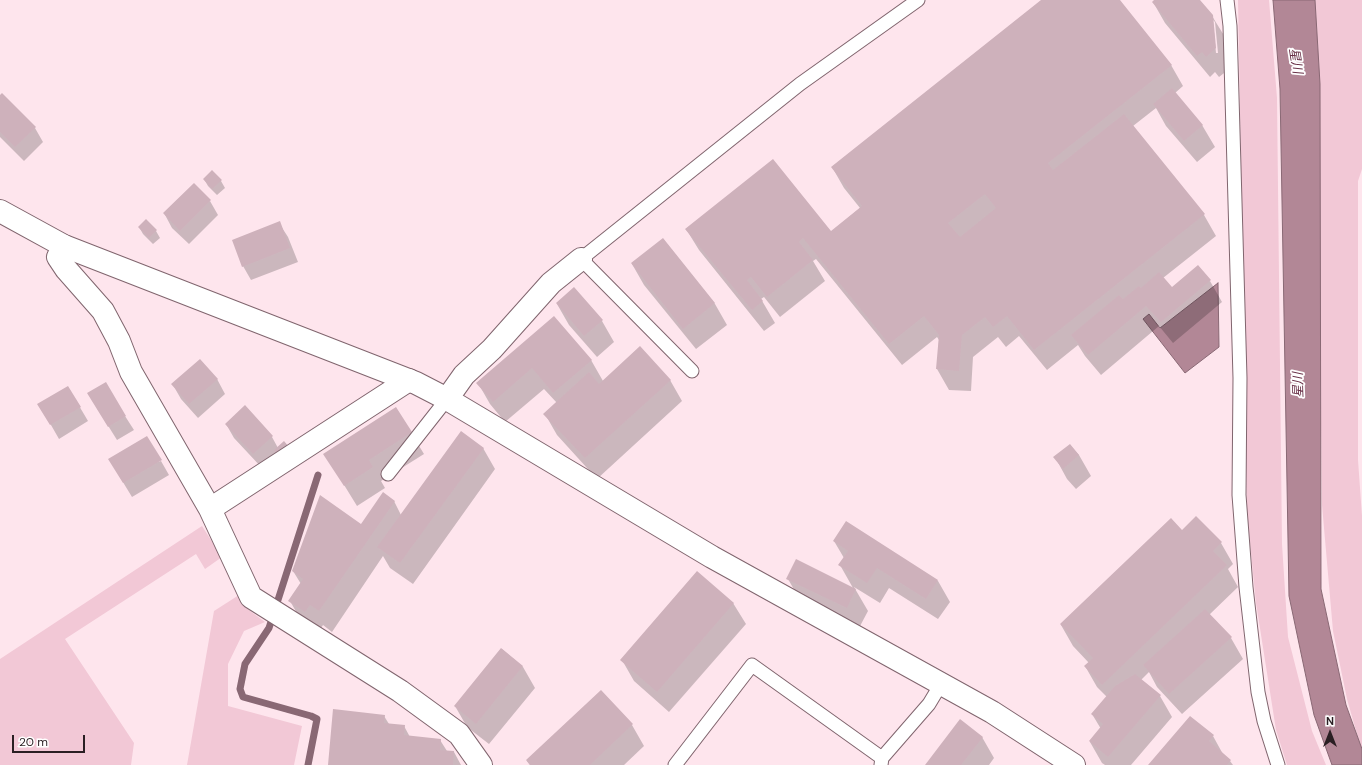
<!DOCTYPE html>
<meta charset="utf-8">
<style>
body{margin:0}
#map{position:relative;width:1362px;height:765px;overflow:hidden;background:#fee5ed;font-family:"DM Sans",sans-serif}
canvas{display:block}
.north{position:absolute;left:1310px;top:713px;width:40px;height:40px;-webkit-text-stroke:3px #fff;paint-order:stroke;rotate:0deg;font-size:11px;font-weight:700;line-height:16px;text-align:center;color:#2a1f23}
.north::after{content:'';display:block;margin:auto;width:14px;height:18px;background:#2a1f23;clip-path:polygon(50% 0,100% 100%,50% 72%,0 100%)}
.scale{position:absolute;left:12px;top:735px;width:73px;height:18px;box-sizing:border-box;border:2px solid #2a1f23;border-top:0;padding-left:5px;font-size:12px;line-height:14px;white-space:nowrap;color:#2a1f23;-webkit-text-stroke:3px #fff;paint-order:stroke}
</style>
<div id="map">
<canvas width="1362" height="765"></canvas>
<div class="north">N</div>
<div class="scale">20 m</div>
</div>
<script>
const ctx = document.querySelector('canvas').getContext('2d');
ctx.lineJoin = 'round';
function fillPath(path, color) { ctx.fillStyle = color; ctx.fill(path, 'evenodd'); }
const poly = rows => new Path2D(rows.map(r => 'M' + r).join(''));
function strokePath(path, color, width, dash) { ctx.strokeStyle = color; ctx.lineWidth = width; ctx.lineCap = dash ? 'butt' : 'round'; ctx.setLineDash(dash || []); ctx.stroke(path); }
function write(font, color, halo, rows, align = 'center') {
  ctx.font = font + ' "DM Sans","Noto Sans JP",sans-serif'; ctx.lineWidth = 3.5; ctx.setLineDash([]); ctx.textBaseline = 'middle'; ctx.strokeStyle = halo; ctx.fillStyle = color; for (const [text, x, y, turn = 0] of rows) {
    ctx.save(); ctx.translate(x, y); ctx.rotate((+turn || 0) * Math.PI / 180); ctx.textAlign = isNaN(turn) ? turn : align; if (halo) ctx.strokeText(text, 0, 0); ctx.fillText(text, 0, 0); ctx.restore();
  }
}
const green = poly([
 [1238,0,1269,0,1277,98,1282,544,1288,637,1312,731,1326,765,1287,765,1276,730,1256,603,1247,513],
 [1313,0,1362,0,1362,169,1358,181,1358,460,1362,516,1362,752,1347,699,1333,631,1322,505,1316,25],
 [202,526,222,557,205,569,196,554,65,639,134,743,131,765,0,765,0,659],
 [239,595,242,605,265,622,244,631,228,664,228,706,302,726,294,765,187,765,214,611]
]);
const water = poly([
 [1273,0,1315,0,1320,84,1321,589,1346,705,1362,749,1362,765,1332,765,1314,715,1289,596,1280,89,1273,0],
 [1218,283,1219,347,1185,373,1143,319,1149,314,1160,328,1218,283]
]);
const shadow = poly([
 [1042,0,1118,0,1171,65,1183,86,1175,93,1202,125,1215,147,1197,162,1166,126,1156,108,1133,126,1204,215,1216,236,1163,278,1172,288,1210,281,1222,302,1173,343,1159,326,1101,375,1085,356,1078,345,1047,370,1019,336,1006,347,998,337,973,357,971,391,949,390,937,369,939,340,937,337,902,365,816,259,813,261,825,281,780,317,764,297,761,299,775,323,764,331,699,250,686,229,831,232,860,208,844,188,832,167],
 [1156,0,1199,0,1212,16,1225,37,1228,70,1219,77,1215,72,1210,77,1165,23,1153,2],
 [1213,20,1215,22,1218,53,1216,53],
 [0,97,35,128,43,142,24,161,0,137],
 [204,179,221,181,225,188,217,195,208,186],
 [210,201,218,215,189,244,172,228,164,213],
 [279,223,288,237,298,262,251,280,243,266],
 [139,227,156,231,160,238,153,244,143,234],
 [663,239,715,304,727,325,696,349,644,285,632,264],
 [557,304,602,321,614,342,597,357,569,325],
 [554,318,591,360,603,381,670,380,682,401,597,479,557,435,545,414,557,403,544,389,505,422,490,404,478,383],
 [217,379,225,394,198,418,181,399,173,385],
 [68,387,88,421,59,439,47,418],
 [97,408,125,416,134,430,117,440],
 [396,408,424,454,381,481,385,488,357,506,325,454],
 [226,424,272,437,278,448,288,447,262,468,234,438],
 [1070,445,1079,455,1091,476,1076,489,1067,479,1055,457],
 [483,448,495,469,413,584,390,568,383,556,332,632,323,625,318,633,302,622,290,601,301,584,293,571,362,525,394,501,401,515],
 [161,461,169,475,132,497,118,474],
 [1196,517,1221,543,1233,564,1228,569,1238,587,1209,615,1231,638,1243,659,1182,714,1157,687,1149,672,1141,680,1160,696,1172,717,1131,765,1105,765,1102,763,1090,742,1101,729,1092,714,1107,697,1097,687,1085,666,1089,663,1073,646,1061,625,1182,531],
 [834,541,938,581,950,602,938,619,889,588,880,603,854,587,868,611,859,628,800,600,788,579,853,588,840,565,844,558],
 [733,603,746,624,669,712,634,681,622,660],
 [502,649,523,667,535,688,489,744,467,727,455,706],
 [601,692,632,725,644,746,624,765,530,765,527,761],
 [384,716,389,724,404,726,410,737,440,740,447,751,454,752,461,765,329,765],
 [1213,736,1224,756,1230,761,1233,765,1149,765],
 [982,737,994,758,989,765,926,765]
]);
const stream = poly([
 [308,765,317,719,311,716,243,697,240,689,245,664,269,628,318,475]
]);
const building = poly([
 [1041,0,1120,0,1172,65,1048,163,1053,170,1124,114,1205,214,1034,350,1007,316,993,327,985,317,962,335,959,371,936,369,939,335,924,316,889,344,803,238,799,242,813,260,767,297,751,277,747,280,763,301,752,310,685,229,773,159,831,231,862,206,831,167],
 [985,194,996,208,960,237,948,223],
 [1154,0,1200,0,1213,15,1216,48,1206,57,1202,52,1197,56,1152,2],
 [1172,88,1203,125,1184,141,1153,104],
 [2,93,36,127,15,147,0,132,0,95],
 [212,170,222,180,212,189,203,179],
 [194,183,211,200,180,231,163,213],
 [146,219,157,230,149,238,138,227],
 [280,221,290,248,242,267,232,240],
 [663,238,715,303,683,329,631,263],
 [1198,265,1211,280,1161,322,1146,306,1088,355,1071,335,1119,295,1123,299,1139,286,1141,288,1159,272,1172,287],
 [574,287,603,320,584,336,556,303],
 [554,316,592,360,553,393,532,368,493,402,476,383],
 [640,346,671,380,585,458,543,414,589,372,599,384],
 [200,359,218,379,189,404,171,384],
 [106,382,126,416,108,427,87,393],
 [68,386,81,407,50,425,37,404],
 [245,405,273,436,253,454,225,424],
 [396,407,412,432,369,460,373,467,344,486,323,454],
 [461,431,484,448,400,563,377,547],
 [147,436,162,460,123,483,108,459],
 [284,441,289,447,279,456,274,450],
 [1070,444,1079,455,1063,469,1053,457],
 [383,492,395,501,319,611,310,605,305,612,288,601,303,579,292,571,320,495,361,524],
 [1196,516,1222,542,1213,551,1227,565,1102,685,1084,666,1093,658,1060,624,1171,518,1182,530],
 [846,521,938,580,926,599,877,568,867,583,838,565,848,551,833,541],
 [796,559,856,589,847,608,786,579],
 [697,571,734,603,657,692,620,660],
 [1205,609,1232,637,1169,694,1143,665],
 [501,648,523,666,476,724,454,706],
 [1135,674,1161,695,1108,757,1089,741,1103,724,1091,714,1115,686],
 [601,690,633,724,590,765,530,765,526,760],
 [333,709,385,715,384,723,405,725,404,735,441,739,440,750,454,751,453,765,328,765],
 [1190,716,1214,735,1209,741,1231,760,1227,765,1148,765],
 [960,719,983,737,961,765,925,765]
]);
const lane = poly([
 [1227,0,1230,26,1240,378,1239,495,1246,587,1258,692,1264,721,1278,765],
 [692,371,581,259,800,84,918,0],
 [388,474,447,399],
 [675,765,752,665,882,758],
 [881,765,882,758,929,704,941,684]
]);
const street = poly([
 [64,246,58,257,66,269,103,311,119,341,131,372,210,509,251,597,400,691,459,734,481,765],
 [447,399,464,375,492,349,551,283,581,259],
 [210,509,409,380]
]);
const secondary = poly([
 [0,211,64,246,416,383,447,399,712,557,992,712,1074,765]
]);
const waterNames = [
 ["星川",1295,61,81],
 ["星川",1299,385,-92]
];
fillPath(green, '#f2c8d6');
fillPath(water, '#b28796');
strokePath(water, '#896874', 1);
fillPath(shadow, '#0003');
strokePath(stream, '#896874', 7);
fillPath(building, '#ceb1bb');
strokePath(lane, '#80656e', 15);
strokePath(street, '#80656e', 24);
strokePath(secondary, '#80656e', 24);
strokePath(lane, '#fff', 13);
strokePath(street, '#fff', 22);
strokePath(secondary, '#fff', 22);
write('italic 13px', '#672f46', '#fff', waterNames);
</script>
